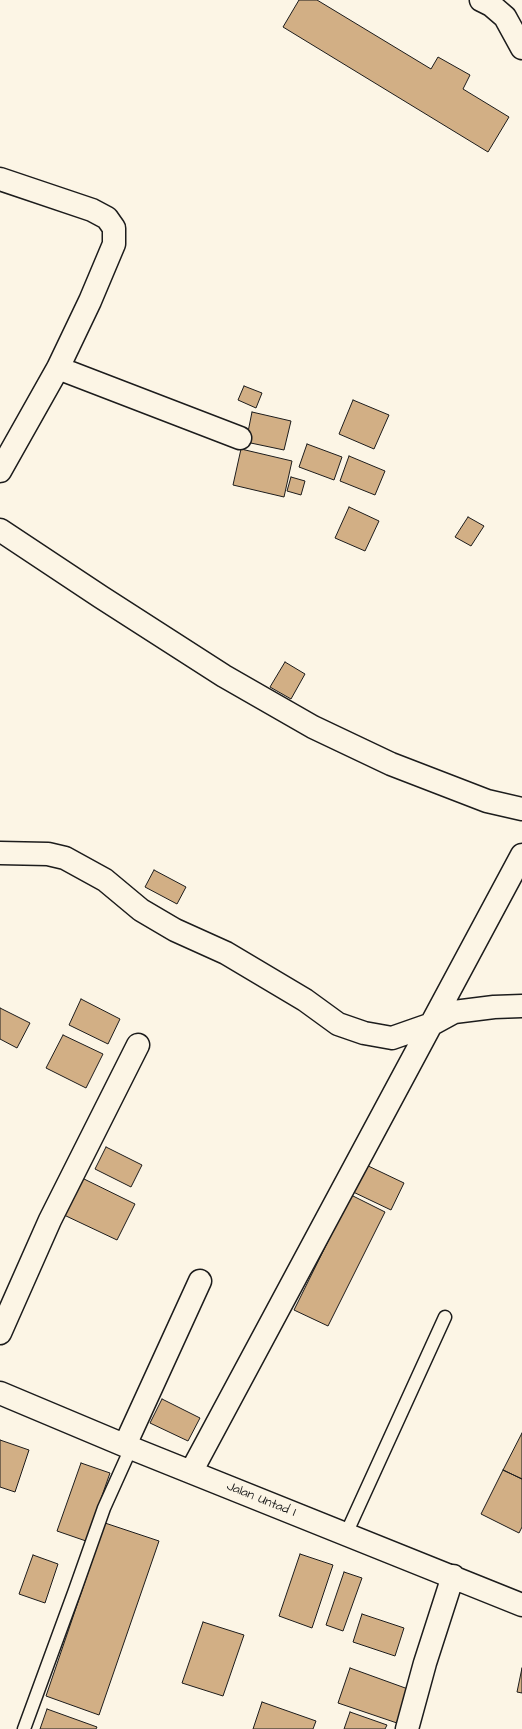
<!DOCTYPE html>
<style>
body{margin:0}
canvas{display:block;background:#fcf5e5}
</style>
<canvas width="522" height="1729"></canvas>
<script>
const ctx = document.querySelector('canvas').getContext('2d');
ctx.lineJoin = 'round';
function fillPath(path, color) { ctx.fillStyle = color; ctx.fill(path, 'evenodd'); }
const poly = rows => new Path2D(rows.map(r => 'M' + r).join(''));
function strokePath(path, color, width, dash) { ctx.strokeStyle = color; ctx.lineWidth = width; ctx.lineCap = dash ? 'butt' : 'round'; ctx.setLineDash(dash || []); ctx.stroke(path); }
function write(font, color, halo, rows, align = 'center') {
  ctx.font = font + ' "Architects Daughter",sans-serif'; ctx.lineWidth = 4; ctx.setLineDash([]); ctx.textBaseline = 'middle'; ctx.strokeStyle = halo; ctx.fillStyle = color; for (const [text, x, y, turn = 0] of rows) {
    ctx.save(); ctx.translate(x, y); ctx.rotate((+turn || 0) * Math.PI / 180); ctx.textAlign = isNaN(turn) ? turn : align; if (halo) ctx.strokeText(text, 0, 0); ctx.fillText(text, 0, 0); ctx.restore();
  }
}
const building = poly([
 [299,0,317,0,431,69,438,57,470,75,463,89,509,117,488,152,283,27,299,0],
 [244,386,262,393,256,408,238,400,244,386],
 [353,400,389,415,374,449,339,434,353,400],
 [252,412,291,421,284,450,246,442,252,412],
 [307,444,342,457,334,480,299,467,307,444],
 [241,449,292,461,284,497,233,485,241,449],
 [349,456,385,471,375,495,340,481,349,456],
 [291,477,305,481,301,495,287,491,291,477],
 [349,507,379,521,365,551,335,538,349,507],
 [468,517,484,526,471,546,455,537,468,517],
 [285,662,305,674,291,699,270,687,285,662],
 [154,870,186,887,177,904,145,887,154,870],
 [81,999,120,1019,108,1044,69,1025,81,999],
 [0,1008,30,1023,17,1048,0,1039,0,1008],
 [63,1035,103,1054,86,1088,46,1068,63,1035],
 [106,1147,142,1165,131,1187,95,1169,106,1147],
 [362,1163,404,1183,391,1210,349,1190,362,1163],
 [82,1178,135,1204,117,1240,64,1215,82,1178],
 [351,1195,385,1212,328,1326,294,1310,351,1195],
 [162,1399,200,1418,188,1441,150,1423,162,1399],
 [522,1433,522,1479,503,1470,522,1433],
 [0,1440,29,1450,15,1492,0,1487,0,1440],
 [81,1463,110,1473,86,1541,57,1531,81,1463],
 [503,1470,522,1479,522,1527,519,1533,481,1514,503,1470],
 [105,1523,159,1541,99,1715,46,1696,105,1523],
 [300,1554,333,1565,312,1628,279,1616,300,1554],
 [33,1555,58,1564,45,1603,19,1594,33,1555],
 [344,1572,362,1578,343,1631,326,1625,344,1572],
 [362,1614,404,1628,395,1656,353,1642,362,1614],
 [203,1622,244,1635,223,1696,182,1683,203,1622],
 [350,1668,408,1689,397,1723,338,1703,350,1668],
 [522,1668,522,1693,517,1692,522,1668],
 [262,1702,316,1721,313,1729,253,1729,262,1702],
 [47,1709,97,1727,96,1729,40,1729,47,1709],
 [350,1712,387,1725,385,1729,344,1729,350,1712]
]);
const service = poly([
 [346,1534,445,1317],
 [24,1729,75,1590,104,1508,131,1448]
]);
const minor = poly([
 [481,0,491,5,505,17,522,48],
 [0,179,92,210,107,218,114,228,114,244,90,301,58,368,0,471],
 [58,368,240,438],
 [0,530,101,597,224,676,313,727,391,764,487,801,522,809],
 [0,853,48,854,65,858,105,880,141,910,175,930,226,953,305,1000,338,1024,364,1033,392,1038,432,1024,454,1012,494,1007,522,1006],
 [0,1333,50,1220,138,1045],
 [0,1393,131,1448,522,1605],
 [125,1445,200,1281],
 [191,1472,522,855],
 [407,1729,425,1663,453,1576]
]);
const streetNames = [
 ["Jalan Untad I",261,1500,22]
];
fillPath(building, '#d2af85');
strokePath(building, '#1c1c1c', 1);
strokePath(service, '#1c1c1c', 15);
strokePath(minor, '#1c1c1c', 25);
strokePath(service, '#fcf5e5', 12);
strokePath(minor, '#fcf5e5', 22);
write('13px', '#1c1c1c', '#fcf5e5', streetNames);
</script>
